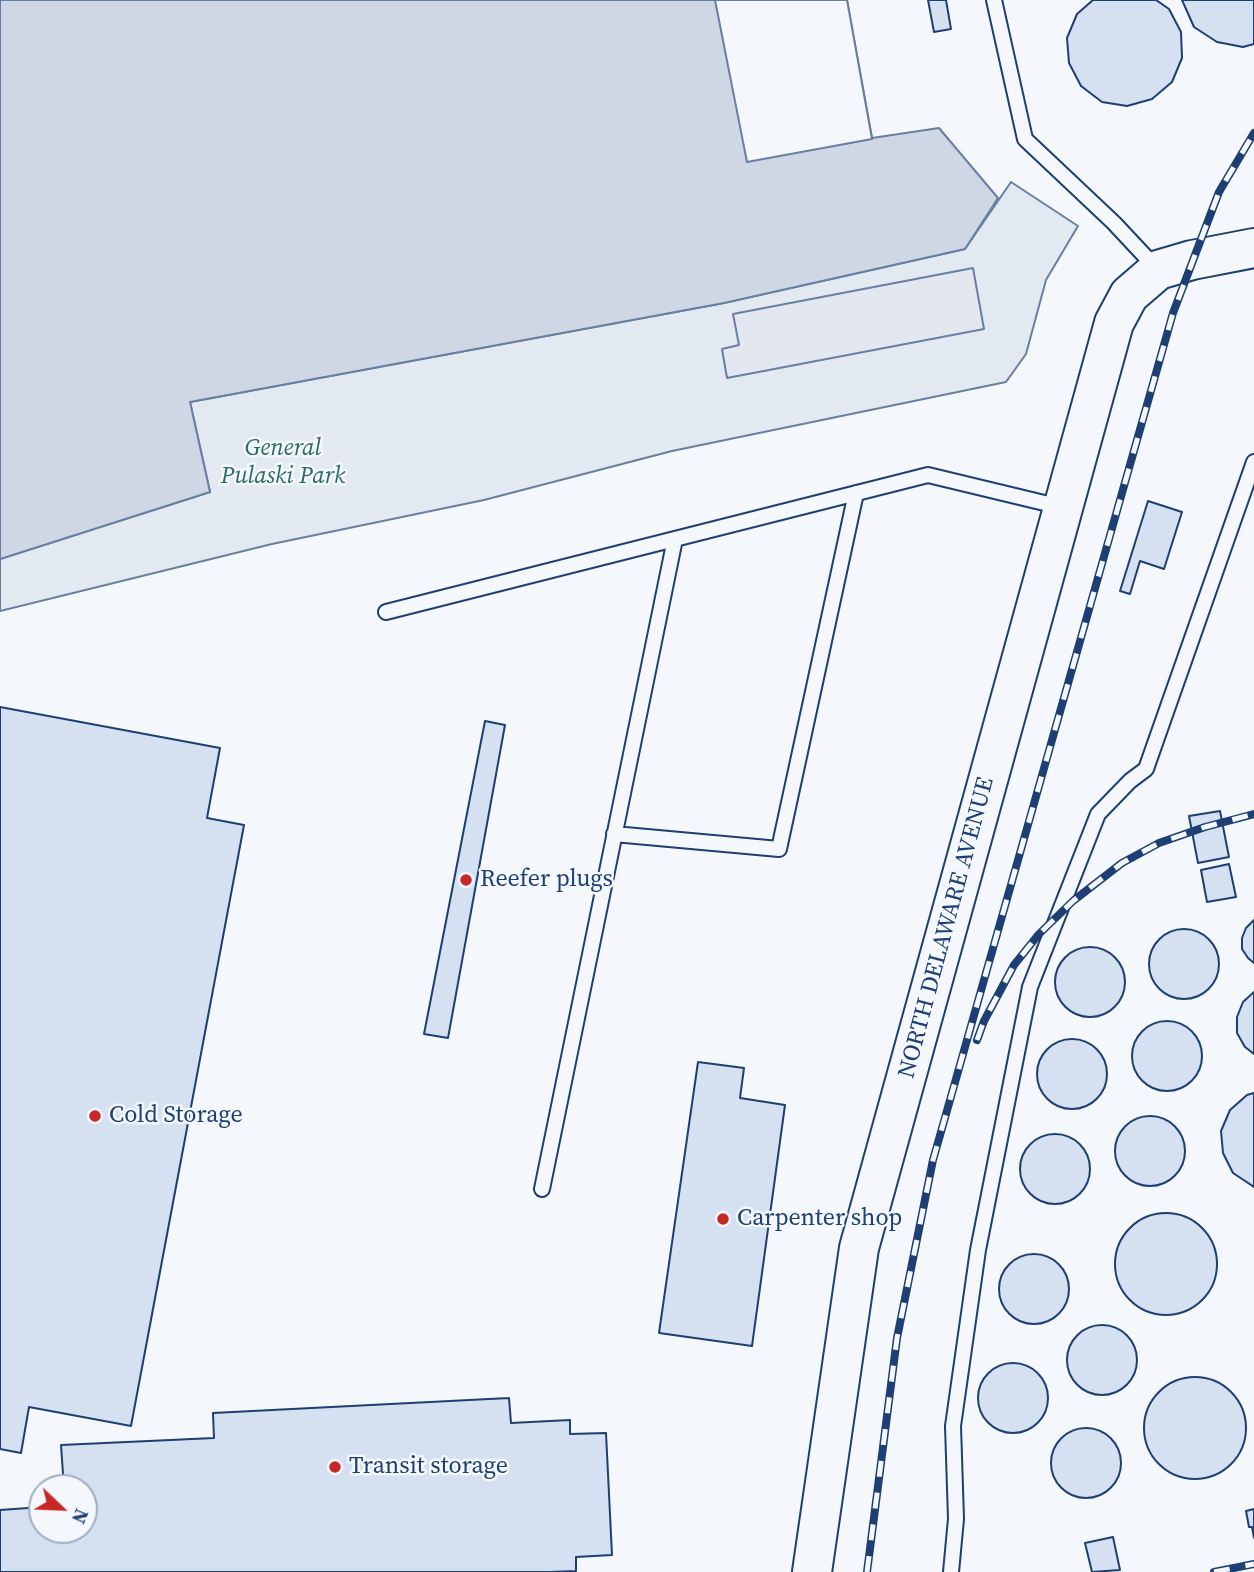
<!DOCTYPE html>
<style>
body{margin:0}
#map{position:relative;width:1254px;height:1572px;overflow:hidden;background:#f4f7fb;font-family:"Source Serif 4",serif}
canvas{display:block}
.north{position:absolute;left:28px;top:1474px;width:70px;height:70px;box-sizing:border-box;background:#f4f7fb;border:2px solid #9eadc5;border-radius:50%;rotate:113deg;font-size:19px;font-weight:700;line-height:28px;text-align:center;color:#1d3f73}
.north::after{content:'';display:block;margin:auto;width:24px;height:32px;background:#c62828;clip-path:polygon(50% 0,100% 100%,50% 72%,0 100%)}
</style>
<div id="map">
<canvas width="1254" height="1572"></canvas>
<div class="north">N</div>
</div>
<script>
const ctx = document.querySelector('canvas').getContext('2d');
ctx.lineJoin = 'round';
function fillPath(path, color) { ctx.fillStyle = color; ctx.fill(path, 'evenodd'); }
const poly = rows => new Path2D(rows.map(r => 'M' + r).join(''));
function strokePath(path, color, width, dash) { ctx.strokeStyle = color; ctx.lineWidth = width; ctx.lineCap = dash ? 'butt' : 'round'; ctx.setLineDash(dash || []); ctx.stroke(path); }
function write(font, color, halo, rows, align = 'center') {
  ctx.font = font + ' "Source Serif 4",serif'; ctx.lineWidth = 5; ctx.setLineDash([]); ctx.textBaseline = 'middle'; ctx.strokeStyle = halo; ctx.fillStyle = color; for (const [text, x, y, turn = 0] of rows) {
    ctx.save(); ctx.translate(x, y); ctx.rotate((+turn || 0) * Math.PI / 180); ctx.textAlign = isNaN(turn) ? turn : align; if (halo) ctx.strokeText(text, 0, 0); ctx.fillText(text, 0, 0); ctx.restore();
  }
}
const green = poly([
 [1011,182,1078,226,1046,280,1026,354,1006,382,672,451,484,500,272,544,0,611,0,559,210,492,190,402,724,303,965,249,1011,182]
]);
const parking = poly([
 [973,268,984,329,727,378,722,349,739,345,733,314,973,268]
]);
const water = poly([
 [0,0,847,0,872,138,939,128,998,198,965,249,724,303,190,402,210,492,0,559,0,0]
]);
const pier = poly([
 [715,0,847,0,872,139,747,162,715,0]
]);
const building = poly([
 [928,0,946,0,951,29,934,32,928,0],
 [1093,0,1156,0,1169,9,1181,32,1182,58,1172,82,1152,99,1127,106,1102,102,1081,86,1069,63,1067,38,1077,14,1093,0],
 [1182,0,1254,0,1254,44,1243,47,1217,42,1194,27,1182,0],
 [1148,501,1182,512,1164,569,1140,561,1130,594,1120,591,1148,501],
 [0,707,220,748,207,818,244,825,131,1426,29,1407,21,1453,0,1449,0,707],
 [485,721,505,725,448,1038,424,1034,485,721],
 [1220,811,1229,857,1198,863,1189,816,1220,811],
 [1229,864,1236,897,1207,902,1201,870,1229,864],
 [1254,920,1254,963,1248,958,1242,949,1242,938,1246,928,1254,920],
 '1149 964a35 35 0 1 1 70 0a35 35 0 1 1-70 0Z',
 '1055 982a35 35 0 1 1 70 0a35 35 0 1 1-70 0Z',
 [1254,992,1254,1054,1245,1047,1237,1033,1237,1017,1243,1002,1254,992],
 '1132 1056a35 35 0 1 1 70 0a35 35 0 1 1-70 0Z',
 '1037 1074a35 35 0 1 1 70 0a35 35 0 1 1-70 0Z',
 [698,1062,744,1068,740,1098,785,1105,752,1346,659,1333,698,1062],
 [1254,1093,1254,1187,1233,1173,1223,1153,1221,1131,1230,1110,1247,1095,1254,1093],
 '1115 1151a35 35 0 1 1 70 0a35 35 0 1 1-70 0Z',
 '1020 1169a35 35 0 1 1 70 0a35 35 0 1 1-70 0Z',
 '1115 1264a51 51 0 1 1 102 0a51 51 0 1 1-102 0Z',
 '999 1289a35 35 0 1 1 70 0a35 35 0 1 1-70 0Z',
 '1067 1360a35 35 0 1 1 70 0a35 35 0 1 1-70 0Z',
 '978 1398a35 35 0 1 1 70 0a35 35 0 1 1-70 0Z',
 '1144 1428a51 51 0 1 1 102 0a51 51 0 1 1-102 0Z',
 [509,1398,511,1423,570,1420,570,1434,606,1433,612,1555,576,1557,576,1571,550,1572,0,1572,0,1510,42,1507,42,1530,84,1530,84,1488,64,1488,61,1445,214,1438,213,1413,509,1398],
 '1051 1463a35 35 0 1 1 70 0a35 35 0 1 1-70 0Z',
 [1254,1509,1254,1538,1252,1527,1249,1527,1246,1511,1254,1509],
 [1113,1537,1120,1570,1092,1572,1085,1543,1113,1537]
]);
const lane = poly([
 [994,0,1025,139,1114,223,1157,269],
 [386,612,928,475,1061,507],
 [614,834,779,849,856,493],
 [542,1189,675,539],
 [951,1572,956,1519,953,1426,978,1250,1030,987,1098,814,1130,781,1146,769,1254,462]
]);
const secondary = poly([
 [812,1572,859,1248,1114,323,1129,295,1158,270,1192,260,1254,248]
]);
const rail = poly([
 [977,1040,984,1021,1014,965,1039,934,1073,901,1122,863,1159,843,1205,827,1254,814],
 [867,1572,897,1338,933,1160,1173,313,1219,192,1254,133],
 [1214,1572,1254,1564]
]);
const markers = [
 [466,880,7,"#c62828"],
 [95,1116,7,"#c62828"],
 [723,1219,7,"#c62828"],
 [335,1467,7,"#c62828"]
];
const parkNames = [
 ["General",283,449],
 ["Pulaski Park",283,477]
];
const poiNames = [
 ["Reefer plugs",480,880],
 ["Cold Storage",109,1116],
 ["Carpenter shop",737,1219],
 ["Transit storage",349,1467]
];
const streetNames = [
 ["NORTH DELAWARE AVENUE",947,928,-75]
];
fillPath(green, '#e3e9f0');
strokePath(green, '#687fa3', 2);
fillPath(parking, '#e3e8f0');
strokePath(parking, '#687fa3', 2);
fillPath(water, '#cfd7e4');
strokePath(water, '#687fa3', 2);
fillPath(pier, '#f4f7fb');
strokePath(pier, '#687fa3', 2);
fillPath(building, '#d5e0f0');
strokePath(building, '#1d3f73', 2);
strokePath(lane, '#1d3f73', 18);
strokePath(secondary, '#1d3f73', 42);
strokePath(lane, '#f4f7fb', 14);
strokePath(secondary, '#f4f7fb', 38);
strokePath(rail, '#1d3f73', 8);
strokePath(rail, '#f4f7fb', 5, [16]);
for (const [x, y, r, color] of markers) { const dot = new Path2D(); dot.arc(x, y, r, 0, 2 * Math.PI); ctx.fillStyle = color; ctx.fill(dot); strokePath(dot, '#f4f7fb', 2.5); }
write('italic 24px', '#2c6c60', '#f4f7fb', parkNames);
write('24px', '#1d3f73', '#f4f7fb', poiNames, 'left');
write('24px', '#1d3f73', '#f4f7fb', streetNames);
</script>
